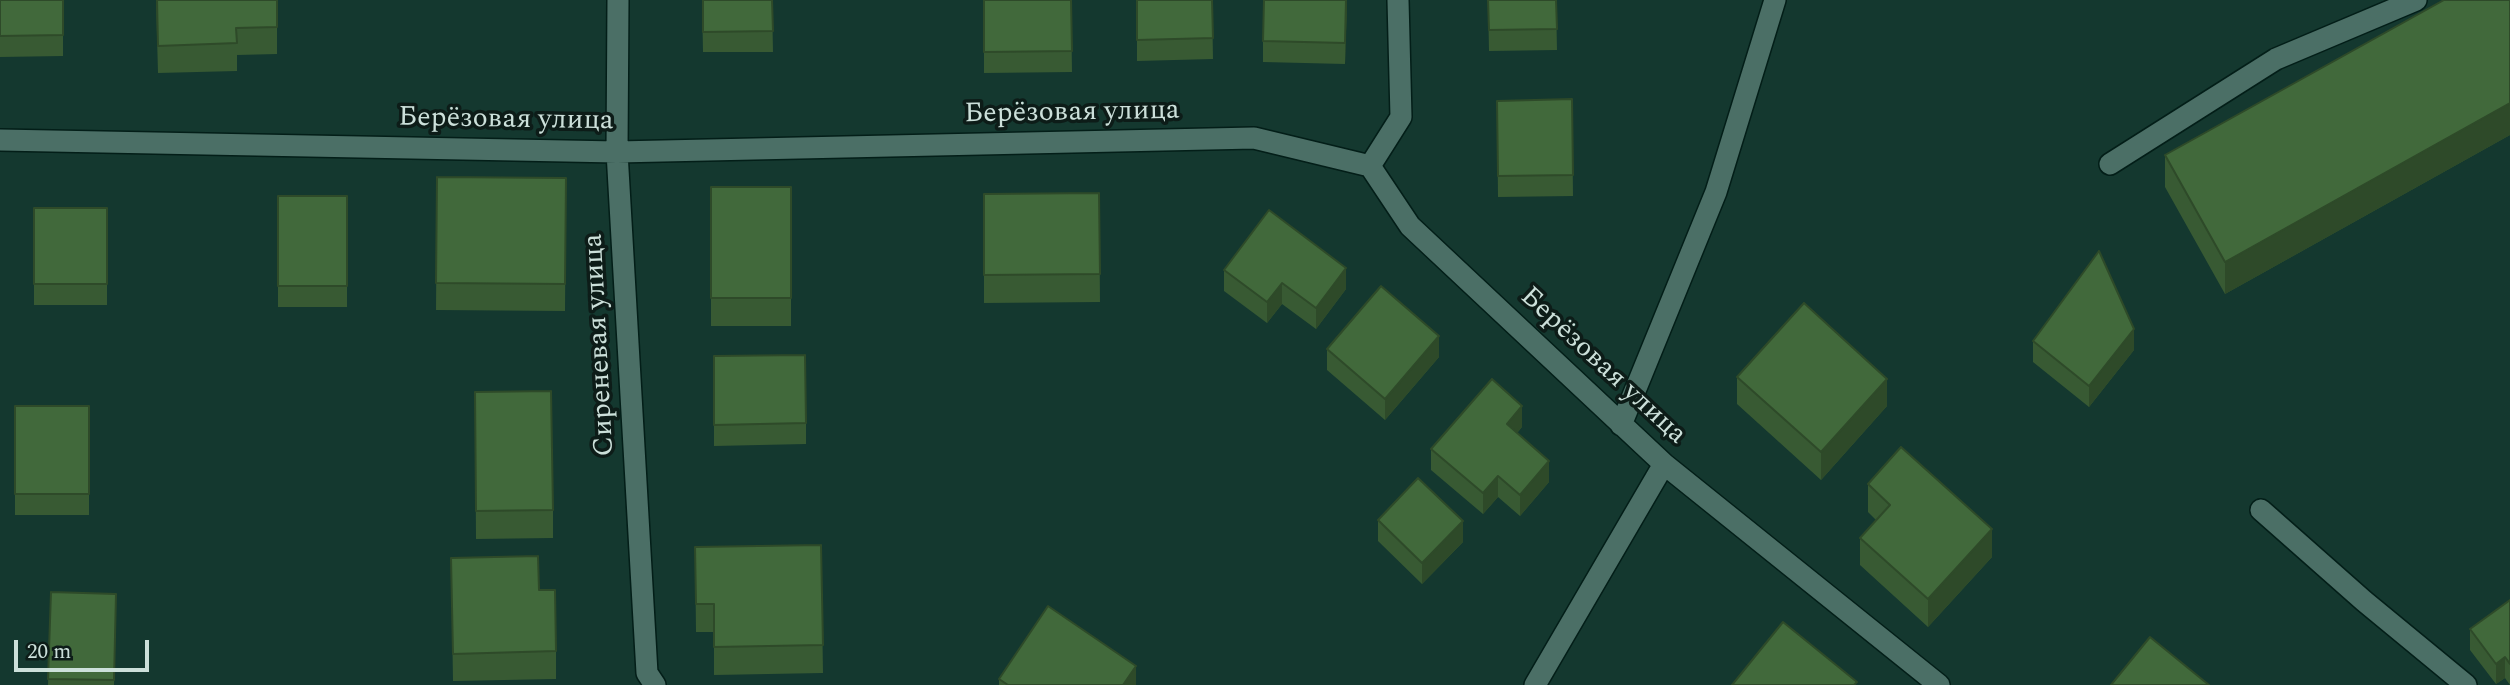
<!DOCTYPE html>
<meta charset="utf-8">
<style>
body{margin:0}
#map{position:relative;width:2510px;height:685px;overflow:hidden;background:#14382f;font-family:Spectral,serif}
canvas{display:block}
.scale{position:absolute;left:14px;top:640px;width:135px;height:32px;box-sizing:border-box;border:4px solid #cce0da;border-top:0;padding-left:9px;font-size:21px;line-height:24px;white-space:nowrap;color:#cce0da;-webkit-text-stroke:5px #0d1c18;paint-order:stroke}
</style>
<div id="map">
<canvas width="2510" height="685"></canvas>
<div class="scale">20 m</div>
</div>
<script>
const ctx = document.querySelector('canvas').getContext('2d');
ctx.lineJoin = 'round';
const poly = rows => new Path2D(rows.map(r => 'M' + r).join(''));
function strokePath(path, color, width, dash) { ctx.strokeStyle = color; ctx.lineWidth = width; ctx.lineCap = dash ? 'butt' : 'round'; ctx.setLineDash(dash || []); ctx.stroke(path); }
function fillPath(path, color) { ctx.fillStyle = color; ctx.fill(path, 'evenodd'); }
function write(font, color, halo, rows, align = 'center') {
  ctx.font = font + ' Spectral,serif'; ctx.lineWidth = 7; ctx.setLineDash([]); ctx.textBaseline = 'middle'; ctx.strokeStyle = halo; ctx.fillStyle = color; for (const [text, x, y, turn = 0] of rows) {
    ctx.save(); ctx.translate(x, y); ctx.rotate((+turn || 0) * Math.PI / 180); ctx.textAlign = isNaN(turn) ? turn : align; if (halo) ctx.strokeText(text, 0, 0); ctx.fillText(text, 0, 0); ctx.restore();
  }
}
const minor = poly([
 [618,0,617,152,647,673,655,685],
 [0,140,617,152,1254,138,1370,166,1410,226,1664,464,1939,685],
 [2110,164,2276,59,2416,0],
 [1370,166,1401,117,1398,0],
 [1621,425,1716,192,1775,0],
 [2261,510,2364,601,2466,685],
 [1535,685,1664,464]
]);
const wall = poly([
 [0,0,63,0,63,56,0,57],
 [156,0,277,0,277,54,237,55,237,71,158,73],
 [702,0,772,0,773,52,703,52],
 [984,0,1071,0,1072,72,984,73],
 [1137,0,1212,0,1213,59,1137,61],
 [1347,0,1345,64,1263,62,1263,41],
 [1488,0,1556,0,1557,50,1489,51],
 [2510,0,2510,135,2225,294,2165,187,2165,155],
 [1572,99,1573,196,1498,197,1497,101],
 [437,177,566,178,565,311,436,310],
 [711,187,791,187,791,326,711,326],
 [1099,193,1100,302,984,303,984,194],
 [278,196,347,196,347,307,278,307],
 [34,208,107,208,107,305,34,305],
 [1224,270,1346,289,1316,329,1282,304,1267,323,1224,291],
 [2033,341,2134,350,2089,407,2033,362],
 [1327,349,1439,357,1385,420,1327,370],
 [714,356,806,423,806,444,714,446],
 [1737,377,1887,406,1821,480,1737,404],
 [475,392,553,510,553,538,476,539],
 [15,406,89,406,89,515,15,515],
 [1522,427,1517,433,1549,482,1520,516,1498,497,1483,514,1431,470,1431,449],
 [1868,484,1992,557,1928,627,1860,565,1860,538,1876,520,1868,512],
 [1378,520,1463,542,1422,584,1378,541],
 [821,545,823,673,714,675,714,632,696,632,695,547],
 [451,558,556,651,556,679,453,681],
 [51,592,116,615,114,685,48,685],
 [2510,600,2510,685,2505,678,2496,684,2470,650,2470,629],
 [999,679,1136,685,999,685]
]);
const shadedWall = poly([
 [1346,0,1347,0,1345,64,1345,43],
 [2510,103,2510,135,2225,294,2225,262],
 [1346,268,1346,289,1316,329,1316,308],
 [1282,283,1282,304,1267,323,1267,302],
 [2134,329,2134,350,2089,407,2089,386],
 [1439,336,1439,357,1385,420,1385,399],
 [1887,379,1887,406,1821,480,1821,452],
 [1522,406,1522,427,1507,445,1507,424],
 [1549,461,1549,482,1520,516,1520,495],
 [1498,476,1498,497,1483,514,1483,493],
 [1463,521,1463,542,1422,584,1422,563],
 [1992,529,1992,557,1928,627,1928,599],
 [2505,657,2505,678,2496,684,2496,664],
 [1136,666,1136,685,1123,685]
]);
const building = poly([
 [0,0,63,0,63,35,0,36,0,0],
 [157,0,277,0,277,27,236,28,237,43,158,46,157,0],
 [703,0,772,0,773,31,703,32,703,0],
 [984,0,1071,0,1072,51,984,52,984,0],
 [1137,0,1212,0,1213,38,1137,40,1137,0],
 [1264,0,1346,0,1345,43,1263,41,1264,0],
 [1488,0,1556,0,1557,29,1489,30,1488,0],
 [2444,0,2510,0,2510,103,2225,262,2165,155,2444,0],
 [1572,99,1573,175,1498,176,1497,101,1572,99],
 [437,177,566,178,565,284,436,283,437,177],
 [711,187,791,187,791,298,711,298,711,187],
 [1099,193,1100,274,984,275,984,194,1099,193],
 [278,196,347,196,347,286,278,286,278,196],
 [34,208,107,208,107,284,34,284,34,208],
 [1269,210,1346,268,1316,308,1282,283,1267,302,1224,270,1269,210],
 [2099,251,2134,329,2089,386,2033,341,2099,251],
 [1381,286,1439,336,1385,399,1327,349,1381,286],
 [1804,303,1887,379,1821,452,1737,377,1804,303],
 [805,355,806,423,714,425,714,356,805,355],
 [1492,379,1522,406,1507,424,1549,461,1520,495,1498,476,1483,493,1431,449,1492,379],
 [551,391,553,510,476,511,475,392,551,391],
 [15,406,89,406,89,494,15,494,15,406],
 [1901,447,1992,529,1928,599,1860,538,1890,505,1868,484,1901,447],
 [1418,478,1463,521,1422,563,1378,520,1418,478],
 [821,545,823,645,714,647,714,604,696,604,695,547,821,545],
 [538,556,539,590,555,590,556,651,453,654,451,558,538,556],
 [51,592,116,594,114,680,48,679,51,592],
 [2510,600,2510,664,2505,657,2496,664,2470,629,2510,600],
 [1048,606,1136,666,1123,685,1008,685,999,679,1048,606],
 [1783,622,1857,682,1854,685,1732,685,1783,622],
 [2150,637,2209,685,2111,685,2150,637]
]);
const streetNames = [
 ["Берёзовая улица",1072,114,-1],
 ["Берёзовая улица",506,121,1],
 ["Сиреневая улица",601,345,-93],
 ["Берёзовая улица",1602,367,43]
];
strokePath(minor, '#031e18', 24);
strokePath(minor, '#4b6f66', 21);
fillPath(wall, '#385a33');
fillPath(shadedWall, '#2e4a29');
fillPath(building, '#41693b');
strokePath(building, '#2e4a29', 2);
write('28px', '#cce0da', '#0d1c18', streetNames);
</script>
